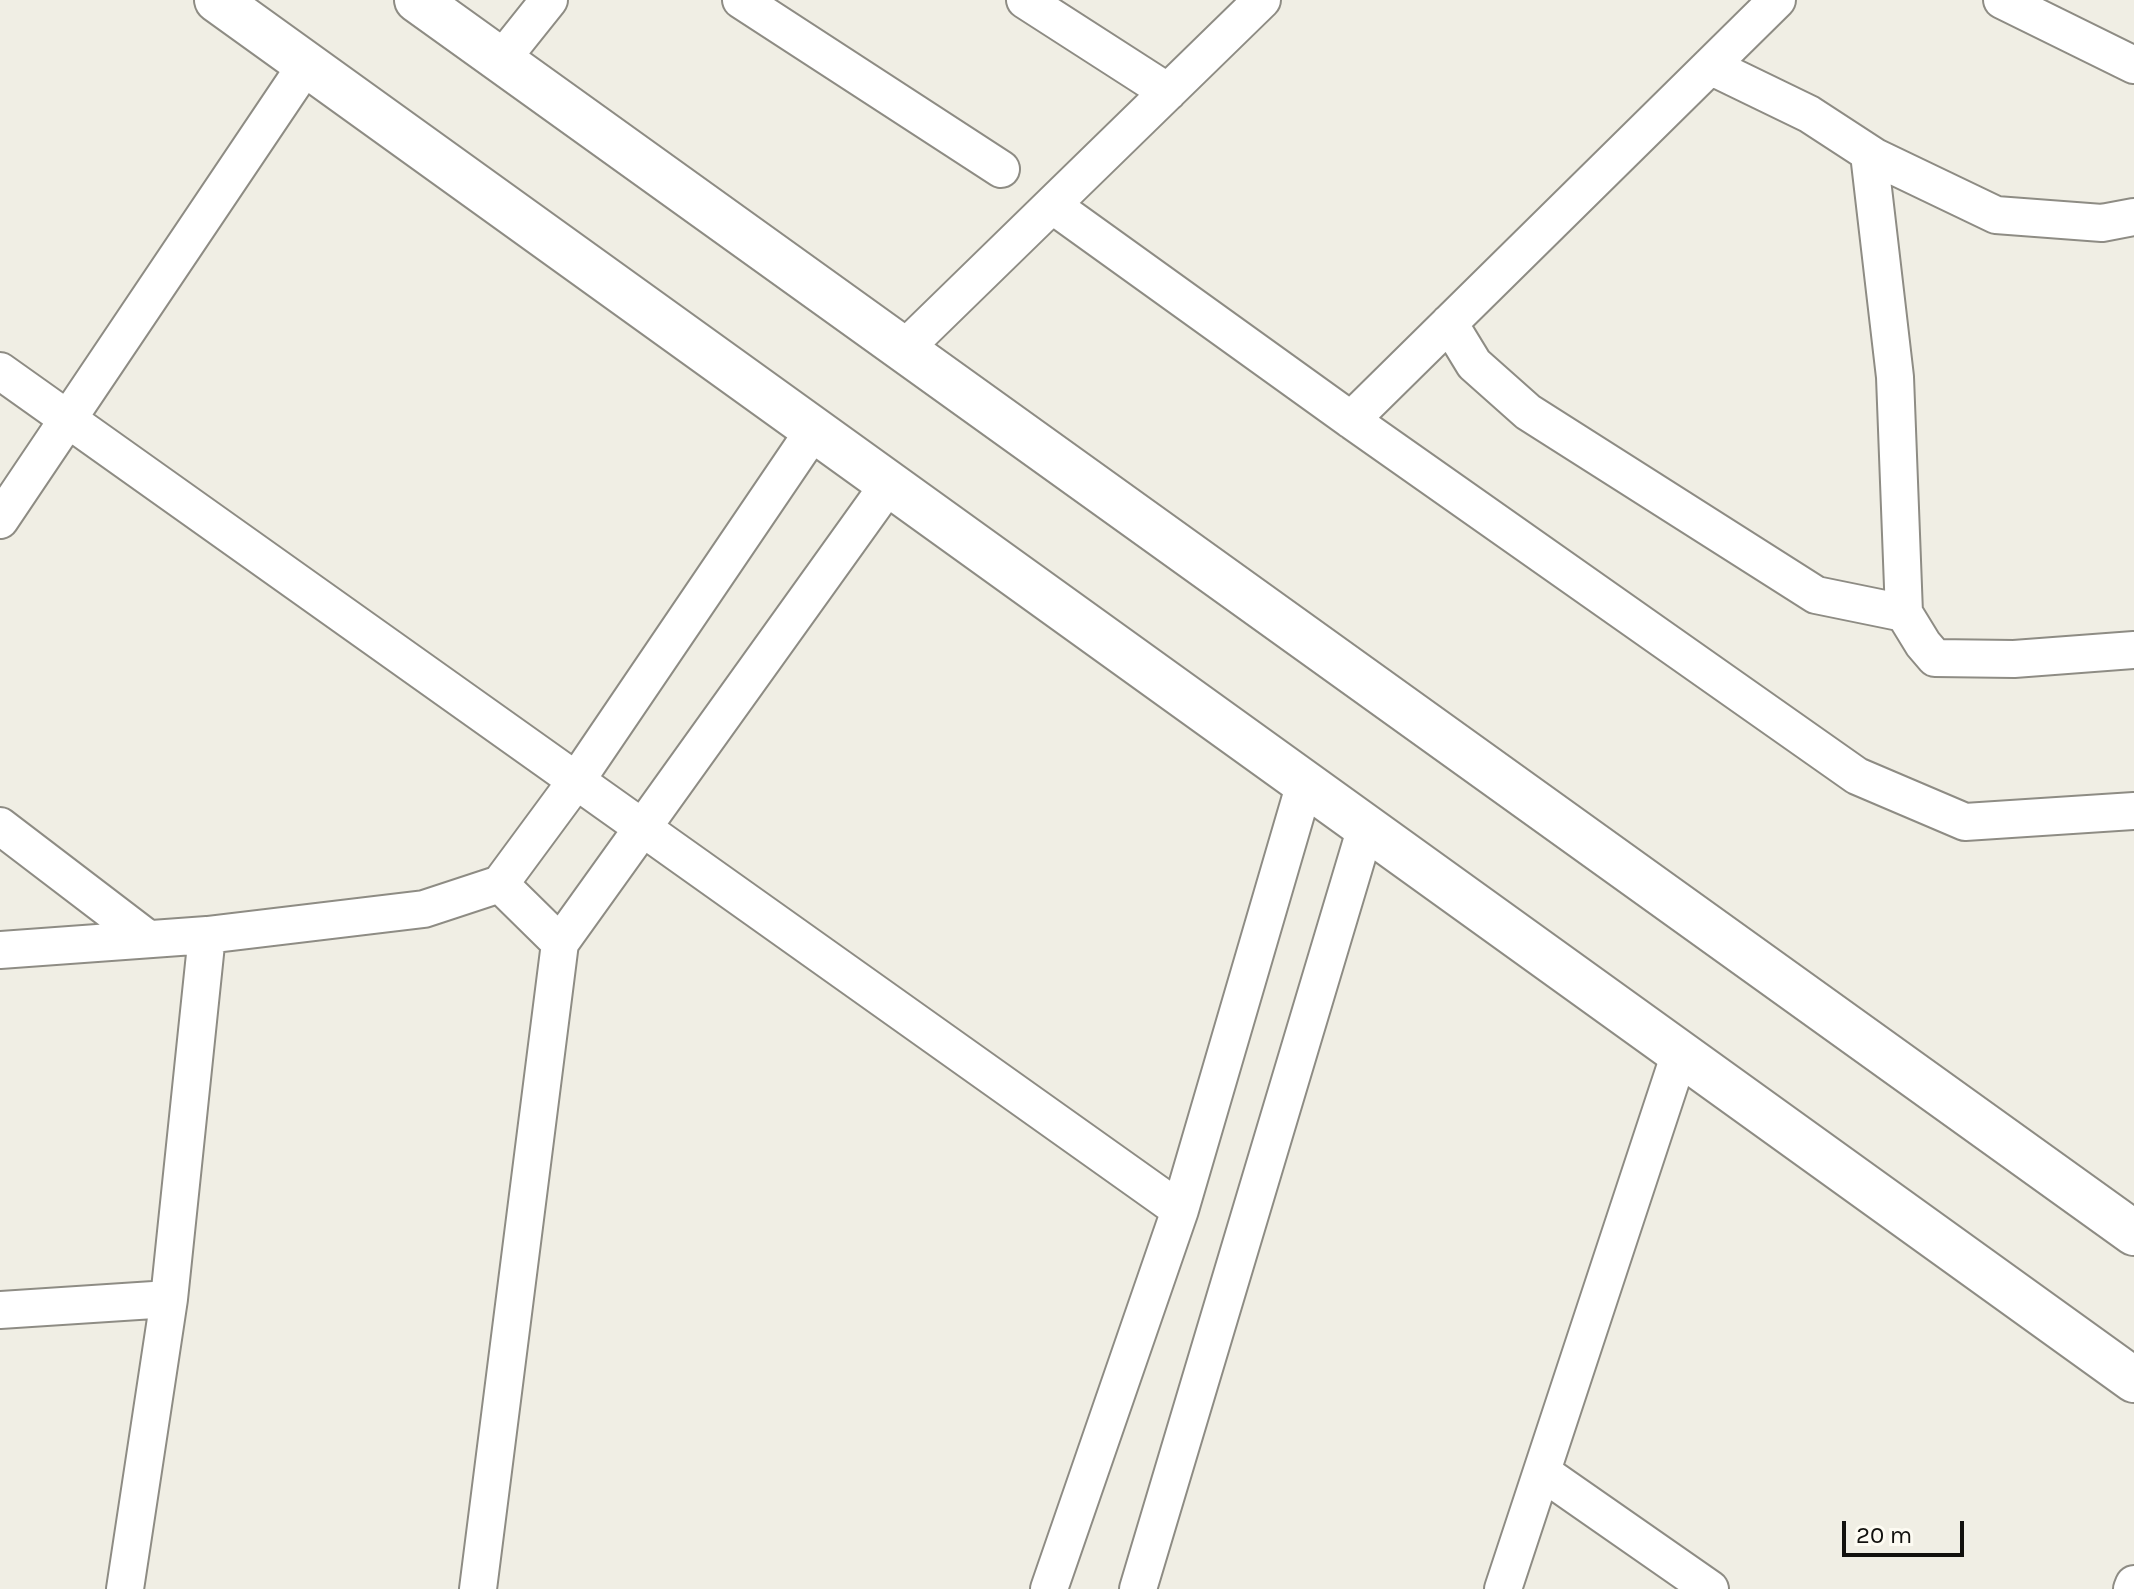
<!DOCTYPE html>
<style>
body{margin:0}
#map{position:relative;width:2134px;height:1589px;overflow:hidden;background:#f0eee4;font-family:Karla,sans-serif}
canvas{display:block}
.scale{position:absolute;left:1842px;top:1521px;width:122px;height:36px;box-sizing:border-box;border:4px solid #11100d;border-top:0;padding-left:10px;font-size:24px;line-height:28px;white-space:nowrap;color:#11100d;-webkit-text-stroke:6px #fdfbf2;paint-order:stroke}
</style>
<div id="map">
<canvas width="2134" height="1589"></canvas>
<div class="scale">20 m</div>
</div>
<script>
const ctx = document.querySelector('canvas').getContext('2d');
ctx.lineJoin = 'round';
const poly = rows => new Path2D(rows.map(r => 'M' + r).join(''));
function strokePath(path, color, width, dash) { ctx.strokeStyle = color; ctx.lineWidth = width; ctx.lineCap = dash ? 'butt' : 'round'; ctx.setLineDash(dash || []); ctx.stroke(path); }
const street = poly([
 [741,0,1001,169],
 [1025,0,1168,92],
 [2002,0,2134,65],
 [501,60,549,0],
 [1710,66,1809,114,1875,157,1996,215,2102,223,2134,217],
 [1869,154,1895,377,1904,613,1923,644,1935,658,2014,659,2134,650],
 [1052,205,1351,420,1857,776,1965,822,2134,811],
 [1449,323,1474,364,1528,412,1816,595,1904,613],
 [903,350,1262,0],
 [0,371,1180,1210],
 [1351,420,1777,0],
 [0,520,306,65],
 [0,826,148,939],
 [560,943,889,484],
 [0,950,207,935,424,909,500,884,576,781,814,430],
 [0,1310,169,1299],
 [1542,1472,1710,1589],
 [125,1589,169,1299,207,935],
 [478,1589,560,943,500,884],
 [1049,1589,1180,1210,1305,783],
 [1138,1589,1366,827],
 [1503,1589,1680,1053],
 [2132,1589,2134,1584]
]);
const secondary = poly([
 [217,0,2134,1380],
 [417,0,2134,1233]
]);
strokePath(street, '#8e8c84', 40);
strokePath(secondary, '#8e8c84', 48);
strokePath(street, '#fff', 36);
strokePath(secondary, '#fff', 44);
</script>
